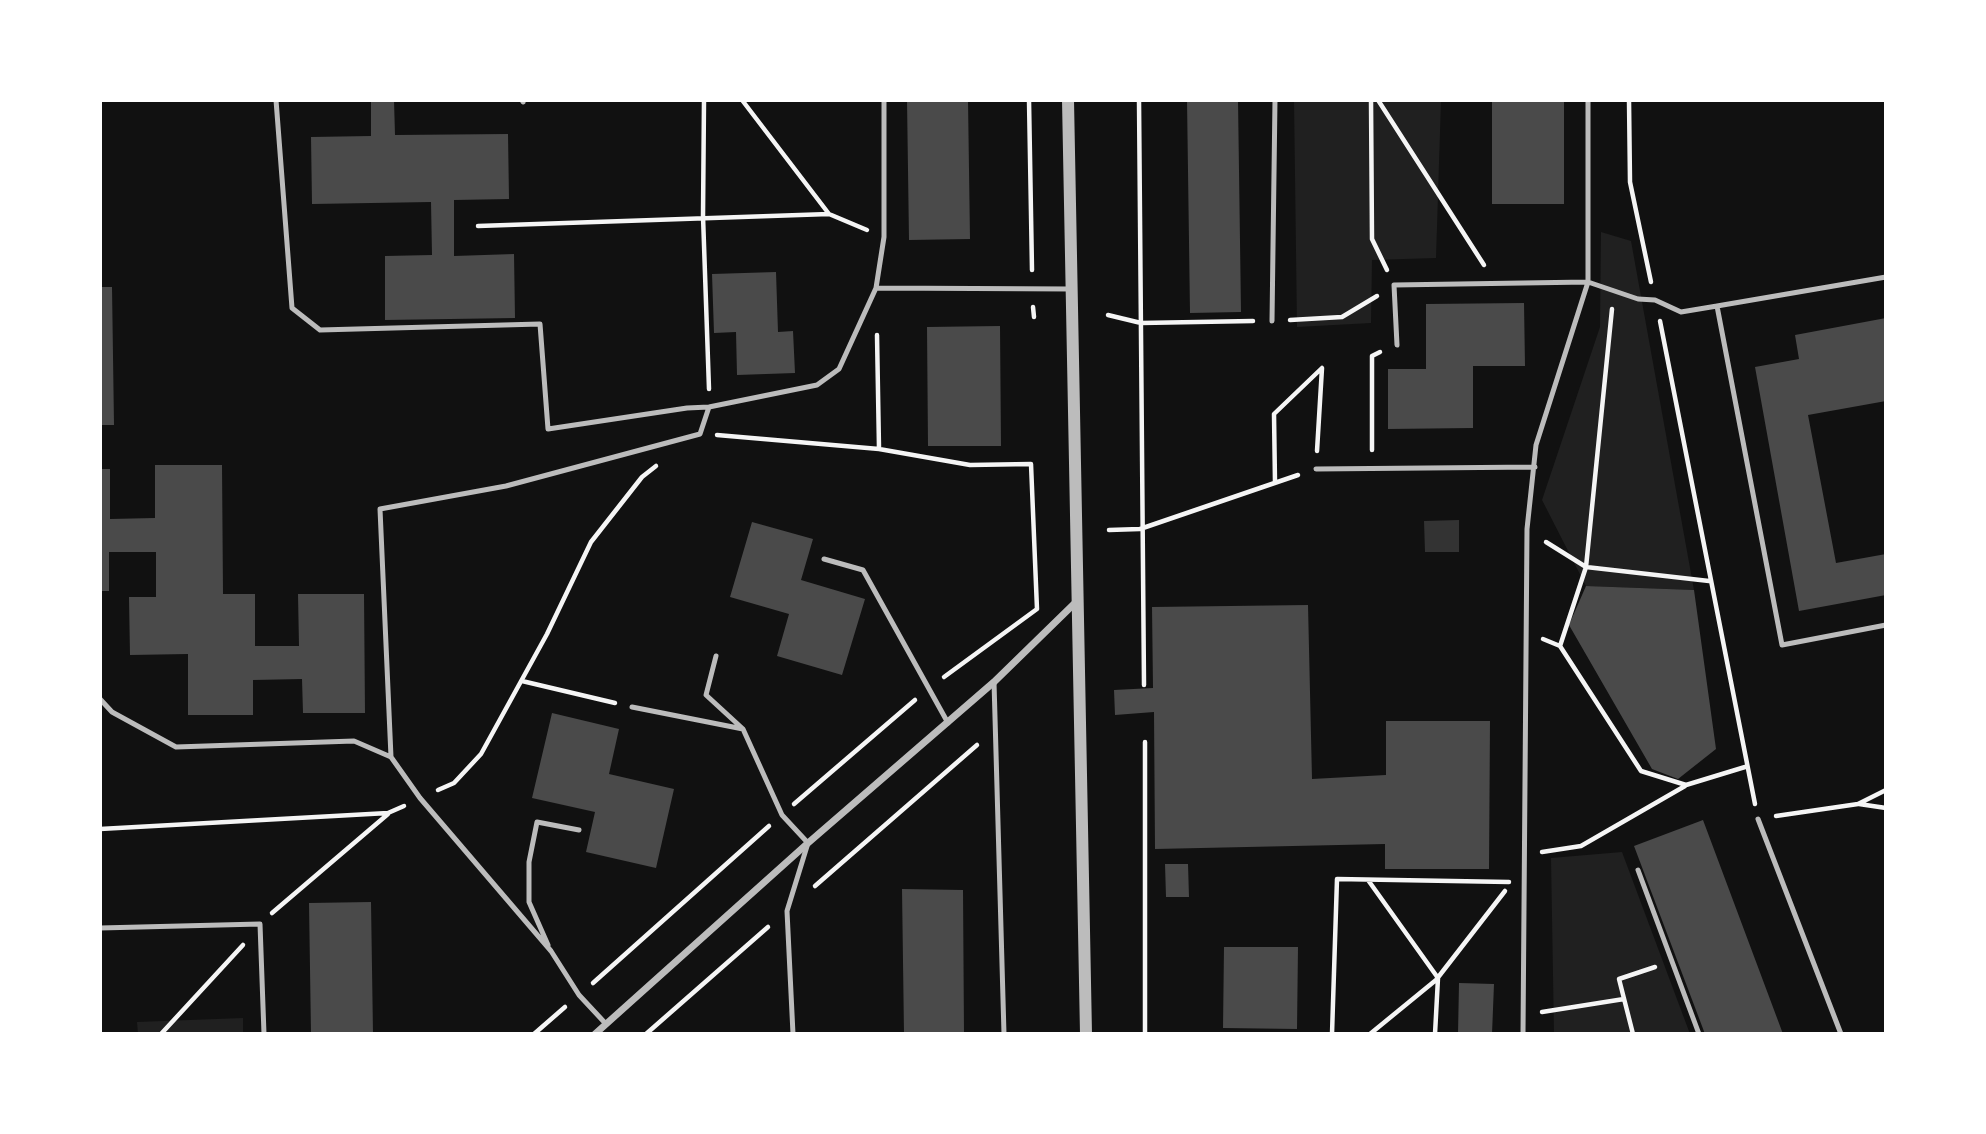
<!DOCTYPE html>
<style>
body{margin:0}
#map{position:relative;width:1986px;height:1134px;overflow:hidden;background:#111;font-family:"Noto Sans",sans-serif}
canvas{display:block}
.frame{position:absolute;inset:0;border:102px solid #fff;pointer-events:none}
</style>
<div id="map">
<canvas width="1986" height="1134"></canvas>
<div class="frame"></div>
</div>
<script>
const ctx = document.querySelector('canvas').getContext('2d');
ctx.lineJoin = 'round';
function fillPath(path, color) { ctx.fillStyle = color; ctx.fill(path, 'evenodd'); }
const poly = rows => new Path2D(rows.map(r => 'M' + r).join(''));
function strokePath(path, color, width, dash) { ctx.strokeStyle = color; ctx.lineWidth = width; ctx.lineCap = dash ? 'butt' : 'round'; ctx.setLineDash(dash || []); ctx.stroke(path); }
const green = poly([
 [1294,100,1441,100,1436,258,1372,260,1371,323,1297,327],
 [1601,232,1631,241,1694,590,1586,586,1542,500,1600,327],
 [1622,852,1690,1034,1554,1034,1551,858],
 [243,1018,243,1034,138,1034,137,1022]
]);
const water = poly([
 [1459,520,1459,552,1425,552,1424,521]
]);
const building = poly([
 [371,100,394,100,395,135,508,134,509,199,454,200,454,256,514,254,515,318,385,320,385,256,432,255,431,202,312,204,311,137,371,136],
 [907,100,968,100,970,239,909,240],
 [1187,100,1238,100,1241,312,1190,313],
 [1492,100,1564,100,1564,204,1492,204],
 [776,272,778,332,793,331,795,373,737,375,736,332,714,333,712,274],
 [100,287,112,287,114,425,100,425],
 [1524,303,1525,366,1473,366,1473,428,1388,429,1388,369,1426,369,1426,304],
 [1886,318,1886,401,1808,415,1836,563,1886,554,1886,595,1799,611,1755,367,1799,359,1795,335],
 [1000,326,1001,446,928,446,927,327],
 [155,465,222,465,223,594,255,594,255,646,299,646,298,594,364,594,365,713,303,713,302,679,253,680,253,715,188,715,188,654,130,655,129,597,156,597,156,552,109,552,109,591,100,591,100,469,110,469,110,519,155,518],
 [752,522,813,539,801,580,865,599,842,675,777,656,789,614,730,597],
 [1586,586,1694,590,1716,749,1678,779,1652,769,1569,625],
 [1308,605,1312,779,1386,775,1386,721,1490,721,1489,869,1385,869,1385,844,1155,849,1154,712,1115,715,1114,690,1153,688,1152,607],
 [552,713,619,729,609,774,674,789,656,868,586,852,595,812,532,798],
 [1703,820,1783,1034,1705,1034,1634,846],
 [1165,864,1188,864,1189,897,1166,897],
 [902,889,963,890,964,1034,904,1034],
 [371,902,373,1034,311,1034,309,903],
 [1224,947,1298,947,1297,1029,1223,1028],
 [1459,983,1494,984,1492,1034,1458,1034]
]);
const path = poly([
 [704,100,703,216,709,389],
 [742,100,829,214,867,230],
 [1029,100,1032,270],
 [1139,100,1144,685],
 [1371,100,1372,239,1387,270],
 [1378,100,1484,265],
 [1629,100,1630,182,1651,282],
 [478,226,829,214],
 [1033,307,1034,317],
 [1108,315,1141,323,1253,321],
 [1290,320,1342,317,1377,296],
 [1660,321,1755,804],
 [877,335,879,448],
 [717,435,879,449,970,465,1031,464,1037,609,944,677],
 [1372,450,1372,356,1380,352],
 [1275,483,1274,414,1322,368,1317,451],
 [1109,530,1140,529,1298,475],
 [1546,542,1586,567,1709,581],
 [1543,639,1560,646,1641,771,1686,785,1745,767],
 [1560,646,1586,567,1612,309],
 [522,681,615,703],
 [1145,742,1145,1034],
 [438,790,454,783,481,754,547,634,591,542,642,477,656,466],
 [794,804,915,700],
 [1859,804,1886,808],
 [1776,816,1858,804,1886,790],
 [100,829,388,813,404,806],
 [1542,852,1581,846,1685,786],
 [1368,880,1438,978,1435,1034],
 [815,886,977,745],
 [272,913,388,814],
 [593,983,769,826],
 [1542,1012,1624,999],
 [161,1034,243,945],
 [534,1034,565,1007],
 [646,1034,768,927],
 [1332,1034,1337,879,1509,882],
 [1370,1034,1436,980,1505,891],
 [1633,1034,1619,979,1655,967]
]);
const service = poly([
 [276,100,292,308,320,330,540,324,548,429,687,408,709,407,817,385,839,369,876,288,1071,289],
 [522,100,523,102],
 [1886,277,1717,306,1782,645,1886,625],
 [876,288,884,237,884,100],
 [1272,321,1275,100],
 [1397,345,1394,285,1588,282,1638,299,1655,300,1681,312,1717,306],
 [1316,469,1535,467],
 [824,559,863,570,948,723],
 [716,656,706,695,743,729],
 [994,682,1004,1034],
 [100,699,112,712,176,747,354,741,391,757,420,798,551,951,579,995,606,1024],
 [632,707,743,729,782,815,808,843,787,911,793,1034],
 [391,757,380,509,506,486,700,434,709,407],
 [1758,819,1841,1034],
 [1638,870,1699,1034],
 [100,928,260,924,264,1034],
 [548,945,529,902,529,862,537,822,579,830],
 [1523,1034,1527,529,1536,445,1588,282,1588,100]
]);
const minor = poly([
 [595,1034,808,843,994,682,1076,602]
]);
const tertiary = poly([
 [1068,100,1086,1034]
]);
fillPath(green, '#202020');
fillPath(water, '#333');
fillPath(building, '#4a4a4a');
strokePath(path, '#f5f5f5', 4.5);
strokePath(service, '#bcbcbc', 5);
strokePath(minor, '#bcbcbc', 7);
strokePath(tertiary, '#bcbcbc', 12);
</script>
